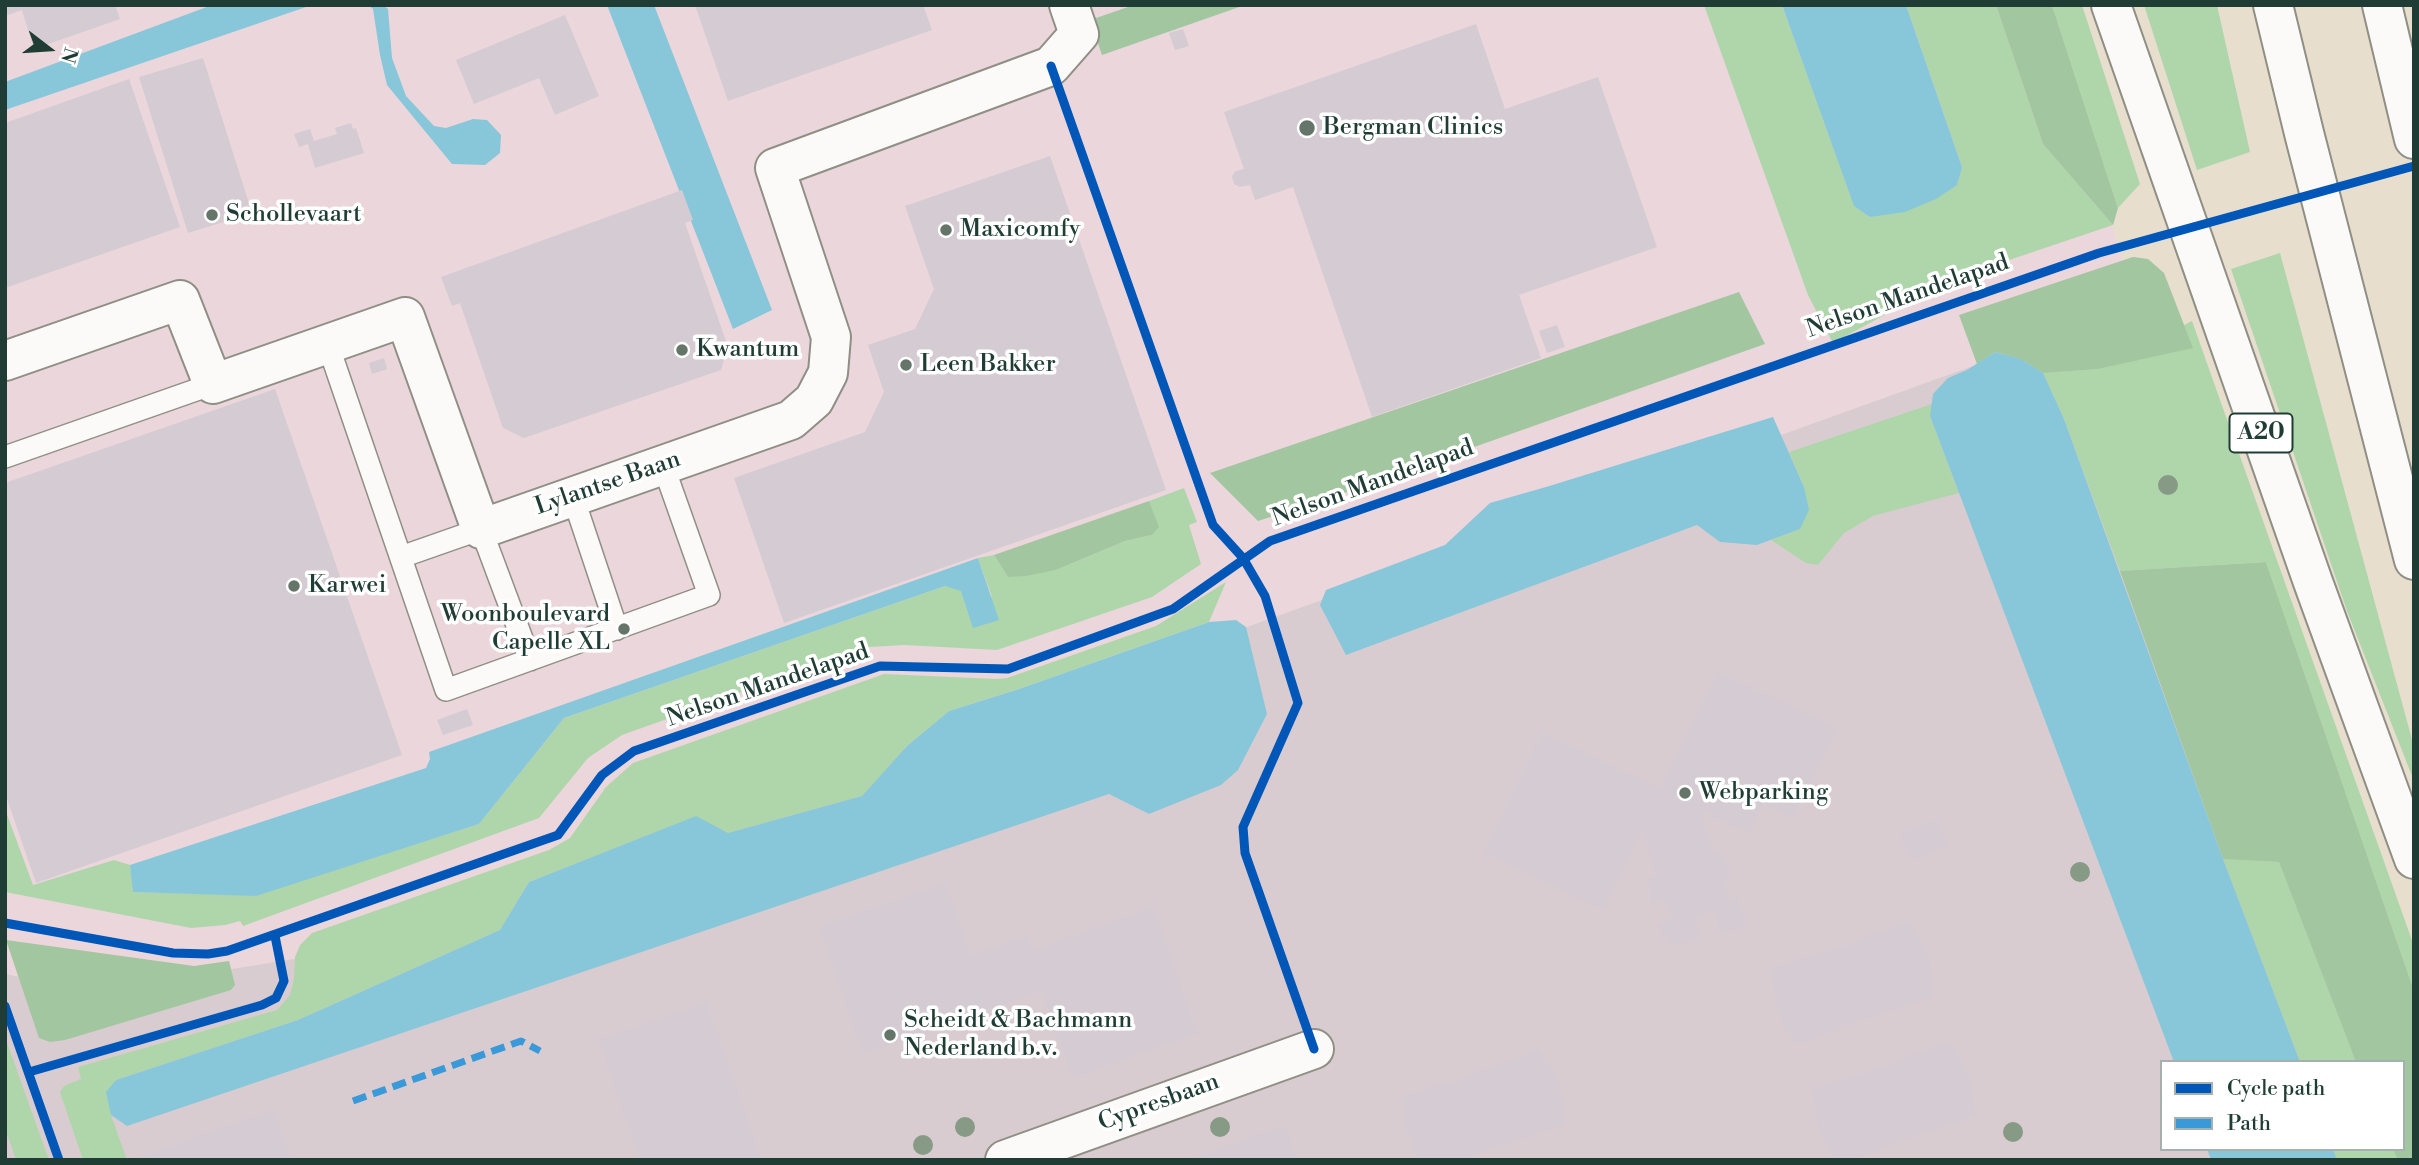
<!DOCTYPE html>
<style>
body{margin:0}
#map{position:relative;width:2419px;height:1165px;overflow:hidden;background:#e8dece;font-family:"Libre Bodoni",serif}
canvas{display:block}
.frame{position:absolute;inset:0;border:7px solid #1f3d34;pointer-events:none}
.legend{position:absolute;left:2160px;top:1060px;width:245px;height:91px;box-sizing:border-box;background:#fff;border:2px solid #a5b1ae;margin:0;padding:9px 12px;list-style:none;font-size:21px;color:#1f3d34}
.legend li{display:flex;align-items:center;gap:14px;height:35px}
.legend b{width:35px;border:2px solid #a5b1ae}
.north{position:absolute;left:14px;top:14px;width:70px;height:70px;-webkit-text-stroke:5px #fff;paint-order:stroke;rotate:107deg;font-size:19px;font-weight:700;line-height:28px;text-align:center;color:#1f3d34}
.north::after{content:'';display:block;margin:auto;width:24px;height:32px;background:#1f3d34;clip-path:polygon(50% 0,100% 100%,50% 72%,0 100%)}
</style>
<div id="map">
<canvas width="2419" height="1165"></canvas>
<div class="frame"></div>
<ul class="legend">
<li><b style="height:9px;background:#0057b8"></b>Cycle path</li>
<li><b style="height:9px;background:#3a99d8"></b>Path</li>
</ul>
<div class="north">N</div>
</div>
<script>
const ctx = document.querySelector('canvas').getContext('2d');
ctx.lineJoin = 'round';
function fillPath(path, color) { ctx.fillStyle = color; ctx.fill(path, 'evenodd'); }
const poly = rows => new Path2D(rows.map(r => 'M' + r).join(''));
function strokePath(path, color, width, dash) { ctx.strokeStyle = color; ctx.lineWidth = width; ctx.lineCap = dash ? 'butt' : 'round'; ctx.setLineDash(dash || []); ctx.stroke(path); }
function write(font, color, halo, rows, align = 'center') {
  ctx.font = font + ' "Libre Bodoni",serif'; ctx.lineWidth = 7; ctx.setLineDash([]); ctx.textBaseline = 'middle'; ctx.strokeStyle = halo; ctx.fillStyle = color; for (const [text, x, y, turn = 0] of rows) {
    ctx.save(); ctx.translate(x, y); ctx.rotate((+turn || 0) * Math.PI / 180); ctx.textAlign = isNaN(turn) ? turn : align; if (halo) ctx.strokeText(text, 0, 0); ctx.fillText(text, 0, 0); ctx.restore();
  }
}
const built = poly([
 [5,5,2044,5,2137,307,348,950,98,991,5,974]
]);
const industrial = poly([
 [2137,307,2369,1062,2162,1062,2162,1149,2395,1149,2399,1160,5,1160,5,974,98,991,348,950]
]);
const green = poly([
 [1704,5,1782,5,1854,205,1870,217,1962,167,1906,5,1996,5,2043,144,2113,225,1947,281,1833,343,1808,295],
 [2052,5,2082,5,2140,184,2118,208],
 [2144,5,2217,5,2250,152,2197,170],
 [2280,253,2414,747,2414,781,2347,611,2231,269],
 [2192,321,2414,946,2414,991,2266,562,2120,571,2064,419,2043,373,2098,369,2192,347,2184,325],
 [1932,404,1930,416,1959,493,1873,516,1844,533,1818,565,1806,563,1771,540,1800,529,1804,487,1789,452],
 [1184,488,1197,522,1189,525,1201,564,1152,597,997,650,904,645,869,647,622,735,588,758,539,818,243,926,240,921,225,925,191,928,5,892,5,809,33,885,114,860,130,865,134,892,256,895,479,824,564,718,945,586,992,597,978,558,994,555,1008,577,1056,570,1125,541,1152,535,1158,526,1149,501],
 [1226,582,1209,622,1019,689,949,711,907,746,862,796,728,833,695,817,529,882,500,930,298,1020,116,1080,111,1115,127,1160,83,1160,60,1092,64,1086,81,1079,78,1067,277,1010,290,995,294,979,295,957,300,945,312,933,549,850,570,838,606,787,633,763,884,674,997,679,1007,678,1156,626],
 [2223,859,2279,862,2356,1062,2300,1062],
 [5,1037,49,1160,16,1160,5,1128],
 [2333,1149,2393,1149,2398,1160,2337,1160]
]);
const forest = poly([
 [1134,5,1245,5,1102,55,1090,20],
 [1996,5,2052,5,2118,208,2113,225,2043,144],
 [2133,257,2148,259,2164,273,2193,348,2098,369,2043,373,2021,359,1995,352,1977,364,1959,315],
 [1739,292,1765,344,1350,491,1258,521,1210,473],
 [1149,501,1159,527,1152,535,1125,541,1056,570,1026,576,1008,577,994,555],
 [2266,562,2414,991,2414,1160,2398,1160,2393,1149,2403,1149,2403,1062,2356,1062,2279,862,2223,859,2120,571],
 [6,940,194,966,229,961,235,985,231,990,65,1040,50,1042,39,1038]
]);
const water = poly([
 [212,5,312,5,5,110,5,82],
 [368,5,383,5,388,9,392,58,406,96,434,126,446,128,473,119,487,120,501,135,500,153,485,165,452,164,387,85,380,55,373,9],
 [607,5,654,5,772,310,733,329],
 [1782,5,1906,5,1962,167,1957,185,1936,199,1905,212,1870,217,1854,206],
 [1995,352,2021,359,2043,373,2064,419,2223,859,2300,1062,2174,1062,1930,416,1933,394,1948,378,1967,370],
 [1773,417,1804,487,1809,510,1800,529,1757,545,1720,542,1697,525,1346,655,1320,605,1326,590,1445,545,1490,503,1546,487],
 [978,558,999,620,973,628,961,591,945,586,564,718,479,824,256,896,133,892,130,865,426,768,430,759,429,752],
 [1236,620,1246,627,1267,714,1238,770,1221,785,1149,814,1109,794,127,1126,111,1115,106,1092,116,1080,298,1020,500,930,529,882,696,816,728,833,862,796,907,746,949,711,1019,689,1209,622],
 [2207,1149,2333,1149,2337,1160,2211,1160]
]);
const building = poly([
 [5,5,115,5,120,19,34,49,22,10,5,16],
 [695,5,923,5,932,30,728,101],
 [565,15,599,96,555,115,539,78,474,104,456,60],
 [1476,24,1505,109,1598,77,1657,247,1519,295,1541,358,1372,417,1293,187,1255,200,1250,185,1240,187,1234,184,1232,176,1236,171,1244,169,1224,112],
 [1183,29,1189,46,1175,50,1169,33],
 [203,58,252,213,188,233,139,77],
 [129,79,180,227,5,288,5,123],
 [351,123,353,129,356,128,364,153,315,168,308,144,299,147,294,134,310,129,314,141,337,134,335,128],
 [1050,156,1166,490,784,623,734,478,865,432,884,392,868,345,915,329,934,289,905,206],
 [682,190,693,220,685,223,728,347,721,370,524,438,503,428,460,303,452,306,441,277],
 [1557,325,1565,347,1547,353,1539,331],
 [384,358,387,369,372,374,369,363],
 [275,389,402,755,36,883,5,793,5,483],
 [1717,671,1837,729,1793,819,1763,804,1749,834,1699,810,1714,853,1721,851,1731,877,1724,880,1731,900,1738,898,1747,924,1721,933,1713,911,1694,917,1701,937,1671,947,1658,925,1672,920,1665,900,1651,905,1648,880,1657,876,1642,830,1604,910,1483,852,1542,732,1660,789],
 [467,709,473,725,443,735,437,720],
 [1938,820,1948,846,1911,860,1901,833],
 [946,883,971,955,1028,935,1033,950,1154,907,1198,1034,1072,1078,1042,991,863,1054,819,927],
 [1908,922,1920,938,1930,963,1934,997,1840,1027,1841,1029,1797,1044,1785,1028,1777,1009,1771,969,1865,939,1864,937],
 [707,1002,761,1160,640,1160,599,1040],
 [1949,1042,1961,1059,1970,1077,1976,1117,1882,1147,1882,1149,1851,1160,1835,1160,1818,1129,1812,1089,1906,1059,1906,1057],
 [1538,1050,1554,1072,1559,1085,1564,1104,1565,1125,1471,1155,1472,1157,1464,1160,1418,1160,1406,1131,1402,1097,1446,1082,1447,1084],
 [274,1110,291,1160,136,1160,136,1158],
 [1285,1126,1297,1160,1189,1160,1189,1159]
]);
const lane = poly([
 [328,345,446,690,709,595,663,465],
 [5,457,213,384],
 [573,497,617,629],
 [401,557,481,529,530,660]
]);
const street = poly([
 [5,361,180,300,213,384,405,317,481,529,791,420,814,400,828,373,831,337,775,168,1051,66,1079,34,1069,5],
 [1005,1160,1314,1049]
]);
const highway = poly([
 [2111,5,2313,582,2414,859],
 [2273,5,2304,133,2414,560],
 [2382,5,2414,139]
]);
const quiet = poly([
 [353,1101,521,1041,540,1051]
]);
const cycleway = poly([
 [1051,66,1213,525,1243,558,1265,596,1298,703,1243,827,1245,853,1314,1049],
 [5,923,173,953,208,954,227,951,558,835,602,775,634,751,880,666,1008,669,1173,609,1270,541,2099,253,2414,166],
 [5,1006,59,1160],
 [29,1072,262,1005,276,998,284,981,275,936]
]);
const trees = [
 [2168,485],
 [2080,872],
 [965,1127],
 [1220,1127],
 [2013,1132],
 [923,1145]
];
const markers = [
 [1307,128,9,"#65756a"],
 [212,215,7,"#65756a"],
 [946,230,7,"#65756a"],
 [682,350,7,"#65756a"],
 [906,365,7,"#65756a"],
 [294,586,7,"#65756a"],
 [624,629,7,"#65756a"],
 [1685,793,7,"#65756a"],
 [890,1035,7,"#65756a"]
];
const shields = [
 [2261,433,63]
];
const shieldNames = [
 ["A20",2261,433]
];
const poiNames = [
 ["Bergman Clinics",1323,128],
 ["Schollevaart",226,215],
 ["Maxicomfy",960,230],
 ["Kwantum",696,350],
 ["Leen Bakker",920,365],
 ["Karwei",308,586],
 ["Woonboulevard",610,615,"right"],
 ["Capelle XL",610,643,"right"],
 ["Webparking",1699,793],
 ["Scheidt & Bachmann",904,1021],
 ["Nederland b.v.",904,1049]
];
const streetNames = [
 ["Nelson Mandelapad",1908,297,-19],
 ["Lylantse Baan",608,484,-19],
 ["Nelson Mandelapad",1373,484,-20],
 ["Nelson Mandelapad",768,686,-19],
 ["Cypresbaan",1159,1103,-20]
];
fillPath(built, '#ebd6dc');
fillPath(industrial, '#d9ccd1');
fillPath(green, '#afd6ab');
fillPath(forest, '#a2c69f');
fillPath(water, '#88c7d9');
fillPath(building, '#d4ccd2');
strokePath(lane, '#8f8f85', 24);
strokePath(street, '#8f8f85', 42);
strokePath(highway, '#8f8f85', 42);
strokePath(lane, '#fcfaf8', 21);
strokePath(street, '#fcfaf8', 38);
strokePath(highway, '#fcfaf8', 38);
strokePath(quiet, '#3a99d8', 7, [14, 7]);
strokePath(cycleway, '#0057b8', 9);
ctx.fillStyle = '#879a85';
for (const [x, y] of trees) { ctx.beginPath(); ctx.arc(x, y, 10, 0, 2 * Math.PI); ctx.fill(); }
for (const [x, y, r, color] of markers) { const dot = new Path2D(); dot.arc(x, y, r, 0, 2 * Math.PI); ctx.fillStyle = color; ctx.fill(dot); strokePath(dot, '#fff', 2.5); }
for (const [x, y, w] of shields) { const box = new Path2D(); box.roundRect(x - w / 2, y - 19.5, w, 39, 5); ctx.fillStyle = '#fff'; ctx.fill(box); strokePath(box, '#1f3d34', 2); }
write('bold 23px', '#1f3d34', null, shieldNames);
write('24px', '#1f3d34', '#fff', poiNames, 'left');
write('24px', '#1f3d34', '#fff', streetNames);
</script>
